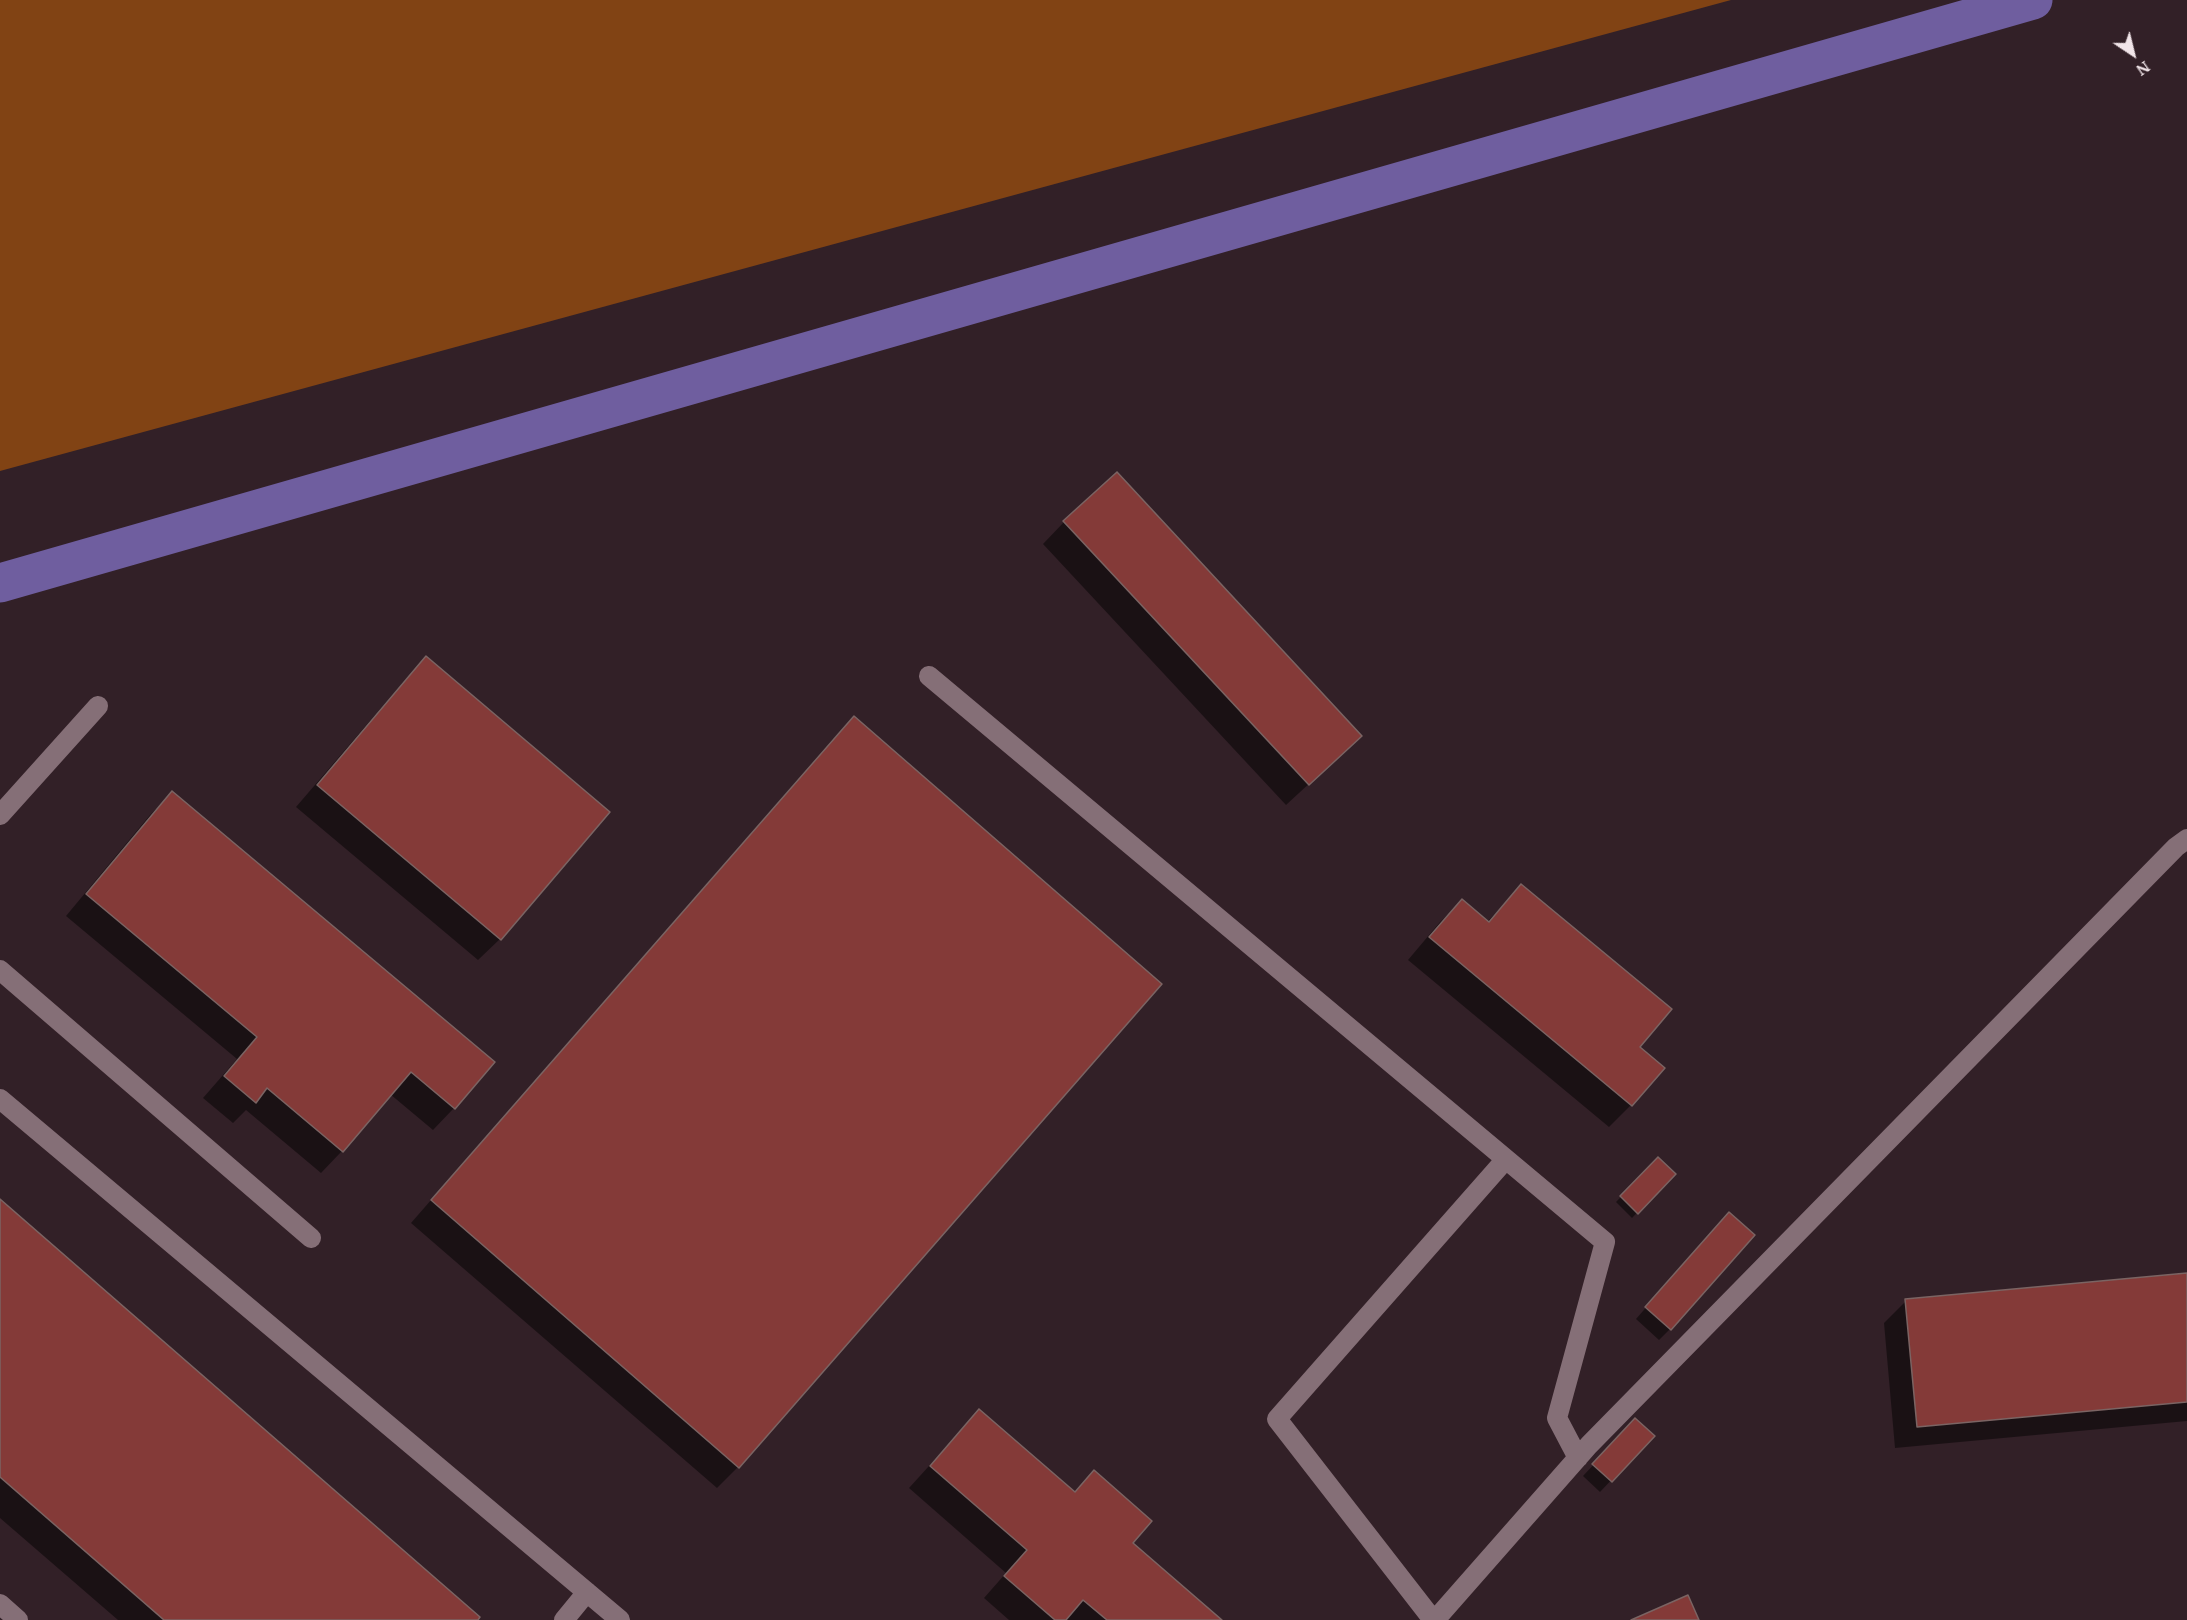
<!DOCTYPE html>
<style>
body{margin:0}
#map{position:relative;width:2187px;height:1620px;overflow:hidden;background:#322027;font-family:"PT Serif",serif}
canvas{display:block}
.north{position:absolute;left:2103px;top:24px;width:60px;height:60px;-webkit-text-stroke:4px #322027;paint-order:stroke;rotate:145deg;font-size:16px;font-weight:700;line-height:24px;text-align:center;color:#f1e5e9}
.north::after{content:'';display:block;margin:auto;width:21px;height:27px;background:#f1e5e9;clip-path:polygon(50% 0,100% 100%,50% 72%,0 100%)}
</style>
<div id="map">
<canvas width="2187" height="1620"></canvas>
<div class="north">N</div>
</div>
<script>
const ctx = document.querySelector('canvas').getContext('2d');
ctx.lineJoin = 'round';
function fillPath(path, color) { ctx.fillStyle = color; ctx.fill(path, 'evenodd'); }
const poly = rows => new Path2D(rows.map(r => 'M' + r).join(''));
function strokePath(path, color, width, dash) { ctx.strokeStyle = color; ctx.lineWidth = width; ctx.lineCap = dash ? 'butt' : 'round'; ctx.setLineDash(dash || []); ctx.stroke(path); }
const forest = poly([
 [0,0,1731,0,0,471]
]);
const shadow = poly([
 [1064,522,1338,757,1286,805,1043,544],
 [426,658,500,939,478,960,296,807,405,680],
 [854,718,738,1467,717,1488,411,1223,832,740],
 [172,793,454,1108,433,1130,390,1094,342,1151,321,1173,246,1110,233,1123,203,1098,237,1059,66,916,150,815],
 [1521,886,1638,1047,1631,1105,1609,1127,1408,960,1440,922,1462,901,1487,922],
 [1658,1159,1674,1174,1632,1218,1616,1202],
 [0,1201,476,1620,118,1620,0,1518],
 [1718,1225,1670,1329,1659,1340,1636,1319],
 [2187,1275,2187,1421,1895,1448,1884,1323,1906,1301],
 [979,1411,1073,1493,1094,1472,1131,1543,1219,1620,1009,1620,984,1598,1006,1573,909,1488],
 [1625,1431,1653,1436,1600,1492,1583,1476]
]);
const canal = poly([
 [0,583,2033,0]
]);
const building = poly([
 [1117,472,1362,736,1309,785,1063,521,1117,472],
 [426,656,610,812,501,940,317,785,426,656],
 [854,716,1162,984,739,1468,431,1200,854,716],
 [172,791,495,1062,455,1109,411,1072,343,1152,267,1088,256,1103,224,1076,257,1037,86,894,172,791],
 [1521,884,1672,1009,1640,1047,1665,1068,1632,1106,1429,937,1462,899,1489,922,1521,884],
 [1658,1157,1676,1174,1638,1214,1620,1196,1658,1157],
 [0,1199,480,1617,478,1620,164,1620,0,1477,0,1199],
 [1729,1212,1755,1235,1671,1330,1645,1307,1729,1212],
 [2187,1273,2187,1402,1917,1427,1905,1299,2187,1273],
 [979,1409,1075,1492,1094,1470,1152,1521,1133,1543,1222,1620,1107,1620,1083,1600,1066,1620,1055,1620,1004,1576,1027,1550,930,1466,979,1409],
 [1635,1418,1655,1436,1612,1482,1592,1464,1635,1418],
 [1688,1595,1699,1620,1631,1620,1688,1595]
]);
const lane = poly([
 [929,676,1605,1242,1557,1418,1578,1458],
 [0,815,98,706],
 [0,970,311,1238],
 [0,1099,620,1620],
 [0,1604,18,1620],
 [564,1620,587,1592],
 [1433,1620,1277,1419,1506,1159],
 [1435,1620,1589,1445,2176,847,2187,839]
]);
fillPath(forest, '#814314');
fillPath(shadow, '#0007');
strokePath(canal, '#6f5e9f', 39);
fillPath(building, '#843a38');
strokePath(building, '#7b6463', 1.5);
strokePath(lane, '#856f77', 20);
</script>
